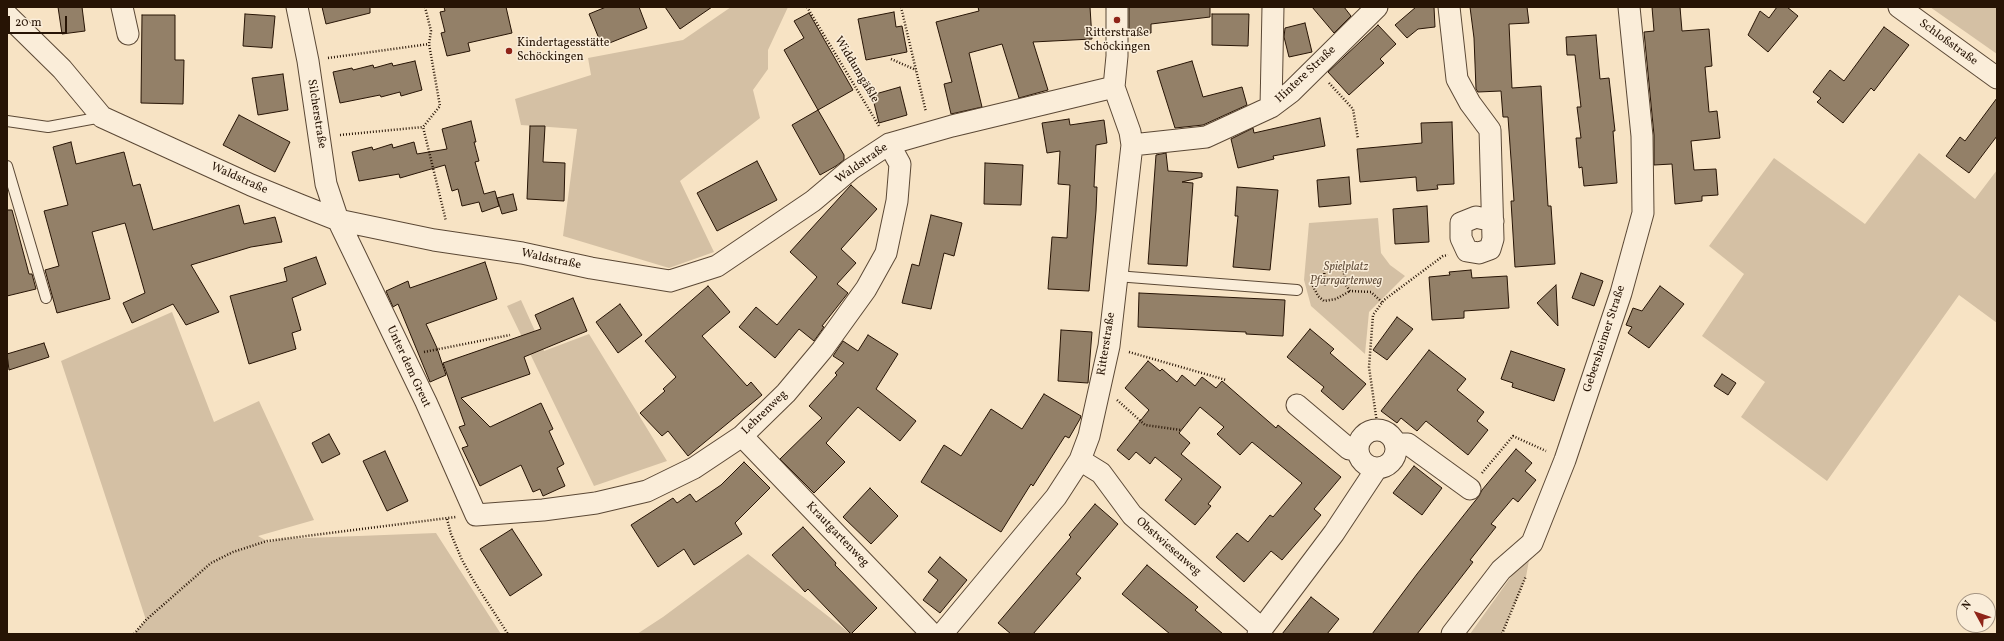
<!DOCTYPE html>
<meta charset="utf-8">
<style>
body{margin:0}
#map{position:relative;width:2004px;height:641px;overflow:hidden;background:#f7e3c4;font-family:Vollkorn,serif}
canvas{display:block}
.frame{position:absolute;inset:0;border:8px solid #271405;pointer-events:none}
.north{position:absolute;left:1956px;top:593px;width:40px;height:40px;box-sizing:border-box;background:#faedd9;border:1px solid #a69684;border-radius:50%;rotate:310deg;font-size:11px;font-weight:700;line-height:16px;text-align:center;color:#271405}
.north::after{content:'';display:block;margin:auto;width:14px;height:18px;background:#8f2418;clip-path:polygon(50% 0,100% 100%,50% 72%,0 100%)}
.scale{position:absolute;left:8px;top:16px;width:59px;height:18px;box-sizing:border-box;border:2px solid #271405;border-top:0;padding-left:5px;font-size:12px;line-height:14px;white-space:nowrap;color:#271405;-webkit-text-stroke:3px #faedd9;paint-order:stroke}
</style>
<div id="map">
<canvas width="2004" height="641"></canvas>
<div class="frame"></div>
<div class="north">N</div>
<div class="scale">20 m</div>
</div>
<script>
const ctx = document.querySelector('canvas').getContext('2d');
ctx.lineJoin = 'round';
function fillPath(path, color) { ctx.fillStyle = color; ctx.fill(path, 'evenodd'); }
const poly = rows => new Path2D(rows.map(r => 'M' + r).join(''));
function strokePath(path, color, width, dash) { ctx.strokeStyle = color; ctx.lineWidth = width; ctx.lineCap = dash ? 'butt' : 'round'; ctx.setLineDash(dash || []); ctx.stroke(path); }
function write(font, color, halo, rows, align = 'center') {
  ctx.font = font + ' Vollkorn,serif'; ctx.lineWidth = 3; ctx.setLineDash([]); ctx.textBaseline = 'middle'; ctx.strokeStyle = halo; ctx.fillStyle = color; for (const [text, x, y, turn = 0] of rows) {
    ctx.save(); ctx.translate(x, y); ctx.rotate((+turn || 0) * Math.PI / 180); ctx.textAlign = isNaN(turn) ? turn : align; if (halo) ctx.strokeText(text, 0, 0); ctx.fillText(text, 0, 0); ctx.restore();
  }
}
const green = poly([
 [731,7,788,7,768,50,768,69,753,90,760,118,680,181,714,252,669,268,563,236,577,129,521,125,515,99,591,75,588,58,683,40],
 [1930,7,1997,7,1997,54],
 [1919,153,1975,199,1997,170,1997,323,1959,295,1827,481,1741,417,1765,382,1702,336,1744,274,1709,246,1774,158,1865,224],
 [1378,218,1381,253,1390,265,1405,276,1369,312,1365,354,1311,306,1304,280,1309,223],
 [521,300,544,351,589,334,667,461,594,486,507,306],
 [172,312,214,422,259,401,314,520,258,536,267,541,263,543,281,539,436,533,501,634,134,634,146,620,61,361],
 [1532,543,1526,577,1502,634,1470,634,1523,560],
 [748,554,851,634,637,634,663,617]
]);
const building = poly([
 [58,7,82,7,85,31,62,34,58,7],
 [322,7,370,7,370,13,326,24,322,7],
 [444,7,506,7,512,33,468,43,470,51,447,56,441,33,445,32,440,12,445,11,444,7],
 [606,7,639,7,647,28,602,46,589,14,606,7],
 [665,7,712,7,680,29,665,7],
 [978,7,1090,7,1092,39,1033,42,1048,90,1019,98,1002,44,969,53,982,107,951,114,944,84,952,82,936,22,979,11,978,7],
 [1129,7,1210,7,1210,17,1151,24,1151,33,1129,33,1129,7],
 [1312,7,1344,7,1351,16,1334,33,1312,7],
 [1416,7,1434,7,1435,27,1418,29,1407,38,1395,25,1416,7],
 [1470,7,1527,7,1529,23,1509,24,1512,88,1541,86,1546,173,1548,206,1551,206,1555,264,1515,267,1511,201,1514,201,1508,117,1503,117,1501,91,1478,92,1476,89,1474,38,1470,7],
 [1652,7,1680,7,1682,31,1709,29,1712,66,1705,67,1709,112,1717,111,1720,138,1691,141,1694,170,1716,169,1718,195,1702,196,1702,201,1675,204,1672,164,1654,165,1654,135,1644,32,1654,31,1652,7],
 [1777,7,1787,7,1798,16,1768,52,1748,35,1760,11,1769,18,1777,7],
 [894,12,896,27,902,26,907,52,866,60,858,19,894,12],
 [809,13,853,90,818,110,784,50,804,38,794,21,809,13],
 [245,14,275,16,272,48,243,46,245,14],
 [1212,14,1249,14,1248,46,1212,45,1212,14],
 [142,15,175,15,175,60,184,60,183,104,141,103,142,15],
 [1305,23,1312,52,1289,57,1284,37,1285,28,1305,23],
 [1378,25,1396,44,1380,59,1384,63,1349,95,1328,72,1378,25],
 [1884,27,1909,45,1874,91,1871,88,1843,123,1817,102,1821,98,1813,92,1830,70,1844,81,1884,27],
 [1596,35,1600,79,1609,78,1615,131,1613,131,1617,183,1584,186,1582,167,1579,168,1576,138,1581,138,1577,107,1581,107,1575,55,1567,55,1566,37,1596,35],
 [415,61,422,90,401,96,400,92,381,97,380,95,340,103,333,72,352,68,353,70,373,65,374,68,392,63,393,66,415,61],
 [1192,61,1203,97,1242,87,1247,105,1203,125,1175,128,1157,71,1192,61],
 [283,74,288,110,258,115,252,78,283,74],
 [900,87,907,115,879,123,872,95,900,87],
 [1997,98,1997,136,1969,173,1946,156,1960,137,1965,141,1997,98],
 [818,110,844,155,844,160,836,166,820,175,792,125,818,110],
 [239,115,290,142,275,172,223,145,239,115],
 [1320,118,1325,146,1273,156,1274,159,1238,168,1231,139,1253,128,1254,133,1320,118],
 [1069,119,1070,125,1104,120,1107,143,1096,145,1094,187,1097,187,1096,211,1089,291,1048,289,1052,237,1067,238,1070,185,1058,184,1060,151,1047,153,1042,123,1069,119],
 [471,121,476,142,474,142,479,161,475,162,484,194,495,191,499,206,482,212,479,202,462,206,458,189,452,191,445,165,400,178,399,174,359,181,352,152,372,147,373,150,392,144,393,148,414,142,417,154,447,149,442,129,471,121],
 [1452,122,1454,184,1437,185,1438,189,1417,191,1416,177,1360,182,1357,149,1422,143,1421,123,1452,122],
 [530,126,545,126,543,162,565,163,564,201,527,199,530,126],
 [71,142,76,164,124,152,133,186,140,184,153,230,239,205,244,224,275,217,282,242,251,247,191,265,219,312,186,325,173,304,132,323,123,303,145,293,125,223,92,232,110,299,57,313,45,270,59,266,44,211,68,205,53,147,71,142],
 [1166,153,1168,171,1202,173,1202,177,1182,182,1193,183,1187,266,1148,264,1156,155,1166,153],
 [757,161,777,200,717,231,697,193,757,161],
 [985,163,1023,165,1021,205,984,204,985,163],
 [1349,177,1351,204,1319,207,1317,180,1349,177],
 [851,185,877,209,841,249,856,263,837,284,848,293,822,326,824,327,814,341,799,329,775,358,739,327,756,307,777,325,817,277,790,252,851,185],
 [1237,187,1278,190,1270,270,1233,267,1238,216,1235,216,1237,187],
 [513,194,517,210,502,214,497,198,513,194],
 [1427,206,1429,242,1395,244,1393,209,1427,206],
 [7,210,12,210,29,274,32,274,36,289,7,296,7,210],
 [931,215,962,223,954,256,944,253,931,309,902,303,912,264,919,266,931,215],
 [316,257,326,284,292,298,301,330,292,333,296,349,249,364,230,296,287,281,284,268,316,257],
 [485,262,497,299,426,324,437,348,446,375,430,382,398,304,393,307,386,291,408,281,410,288,485,262],
 [1471,270,1472,278,1507,276,1509,308,1464,311,1464,318,1432,320,1429,277,1450,275,1449,272,1471,270],
 [1581,273,1603,281,1594,306,1572,298,1581,273],
 [1556,285,1558,326,1537,303,1556,285],
 [708,286,730,312,702,336,747,386,751,382,762,395,688,456,668,431,662,436,640,413,665,391,663,389,676,377,645,341,708,286],
 [1660,286,1684,304,1649,348,1628,333,1632,327,1626,325,1633,308,1642,311,1660,286],
 [1139,293,1285,300,1283,336,1246,334,1246,332,1138,327,1139,293],
 [573,298,587,331,524,357,530,374,461,398,490,427,541,403,553,429,549,431,564,464,557,468,565,486,543,496,540,489,533,492,521,465,480,486,462,448,468,446,459,427,465,425,443,363,541,329,535,315,573,298],
 [620,304,642,335,618,353,596,322,620,304],
 [1397,317,1413,329,1387,360,1373,350,1397,317],
 [1310,329,1334,349,1330,353,1366,384,1343,410,1321,391,1324,387,1287,357,1310,329],
 [1061,330,1092,332,1088,383,1058,381,1061,330],
 [868,335,898,354,876,389,916,421,900,441,858,407,826,443,845,462,814,493,780,459,822,418,809,406,837,375,835,373,844,363,833,356,843,341,858,351,868,335],
 [44,343,49,357,9,370,7,354,44,343],
 [1429,350,1466,379,1457,390,1484,412,1477,421,1488,430,1468,455,1426,421,1417,431,1401,418,1397,423,1381,411,1429,350],
 [1511,351,1565,369,1554,401,1512,387,1513,383,1501,379,1511,351],
 [1148,361,1160,371,1162,369,1177,382,1182,375,1195,386,1202,377,1216,388,1222,381,1276,428,1278,425,1341,477,1314,509,1321,515,1282,560,1271,551,1244,582,1216,557,1237,533,1248,542,1270,515,1273,517,1302,483,1252,442,1240,455,1217,434,1224,427,1200,407,1179,433,1190,443,1181,454,1221,487,1208,504,1211,506,1195,525,1165,500,1182,479,1155,457,1150,464,1136,452,1129,460,1117,450,1149,410,1125,388,1148,361],
 [1722,374,1736,383,1728,395,1714,386,1722,374],
 [1044,394,1081,416,1080,419,1069,438,1065,436,1033,486,1031,484,1001,532,921,482,944,445,961,456,991,409,1022,429,1044,394],
 [329,434,340,454,322,463,312,443,329,434],
 [1516,449,1532,463,1525,471,1536,480,1518,502,1513,498,1491,524,1496,527,1470,560,1473,562,1417,634,1372,634,1417,574,1479,496,1482,490,1516,449],
 [385,451,408,501,387,511,363,461,385,451],
 [744,462,770,488,735,523,742,534,694,565,684,549,658,567,631,525,673,498,677,503,690,494,696,502,721,485,744,462],
 [1414,466,1442,488,1422,515,1393,493,1414,466],
 [870,488,898,516,871,544,843,517,870,488],
 [1095,504,1118,524,1076,574,1081,578,1033,634,1011,634,998,623,1071,537,1069,535,1095,504],
 [803,527,836,563,835,565,877,608,851,634,808,589,805,592,772,555,803,527],
 [512,529,542,575,510,596,480,549,512,529],
 [940,557,967,580,940,613,923,600,938,580,928,572,940,557],
 [1147,565,1198,607,1195,610,1223,634,1170,634,1122,594,1147,565],
 [1311,597,1339,619,1327,634,1282,634,1311,597]
]);
const path = poly([
 [425,7,431,31,429,44,440,106,423,127,446,221],
 [807,7,879,126],
 [901,7,926,112],
 [328,58,429,44],
 [891,59,916,70],
 [1329,83,1353,109,1358,139],
 [340,135,423,127],
 [1311,284,1312,284,1318,296,1324,301,1336,299,1350,291],
 [1325,286,1324,268,1334,263,1343,268,1346,285,1350,291,1371,292,1382,302],
 [424,352,510,335],
 [1129,352,1226,380],
 [1117,400,1145,425,1181,430],
 [1378,430,1369,367,1373,315,1384,300,1443,256,1448,255],
 [1482,473,1513,436,1546,451],
 [447,519,451,534,462,560,475,583,508,634],
 [134,634,146,620,211,563,233,552,267,541,456,517],
 [1502,634,1526,576]
]);
const lane = poly([
 [7,121,48,127,102,117],
 [7,166,46,298],
 [1116,276,1297,290]
]);
const street = poly([
 [122,7,128,34],
 [297,7,308,61,326,184,338,220,426,402,476,515,543,510,596,503,647,491,694,468,742,436,786,393,822,350,866,289,886,253,897,201,900,164,889,144],
 [1449,7,1457,79,1470,103,1490,130,1493,239,1490,249,1479,253,1467,251,1461,238,1461,223,1476,217,1493,221],
 [1899,7,1997,78],
 [7,15,62,69,102,117,251,185,300,205,338,220,434,240,522,253,591,268,670,281,717,266,813,201,851,169,889,144,952,126,1114,87],
 [1271,107,1273,7],
 [1132,145,1206,137,1271,107,1291,92,1377,7],
 [1297,405,1349,449,1358,448],
 '1358 449a19 19 0 1 1 38 0a19 19 0 1 1-38 0Z',
 [742,436,932,634],
 [1395,444,1408,444,1470,489],
 [1080,460,1101,473,1132,515,1262,629],
 [942,634,1056,497,1080,460,1089,436,1109,346,1132,145,1130,132,1114,87,1117,56,1117,7],
 [1258,634,1334,533,1377,468],
 [1452,634,1501,570,1532,543,1565,460,1621,293,1643,213,1642,136,1629,7]
]);
const markers = [
 [1117,20,4,"#8f2418"],
 [509,51,4,"#8f2418"]
];
const poiNames = [
 ["Ritterstraße",1117,34],
 ["Schöckingen",1117,48],
 ["Kindertagesstätte",517,44,"left"],
 ["Schöckingen",517,58,"left"]
];
const streetNames = [
 ["Schloßstraße",1948,43,36],
 ["Widdumgäßle",856,70,59],
 ["Hintere Straße",1306,75,-43],
 ["Silcherstraße",316,114,81],
 ["Waldstraße",862,164,-35],
 ["Waldstraße",239,179,24],
 ["Waldstraße",551,260,12],
 ["Gebersheimer Straße",1605,339,-72],
 ["Ritterstraße",1107,344,-81],
 ["Unter dem Greut",408,367,65],
 ["Lehrenweg",765,413,-44],
 ["Krautgartenweg",837,535,46],
 ["Obstwiesenweg",1168,547,41]
];
const parkNames = [
 ["Spielplatz",1346,268],
 ["Pfarrgartenweg",1346,282]
];
fillPath(green, '#d4c0a4');
fillPath(building, '#938068');
strokePath(building, '#271405', 1);
strokePath(lane, '#5b4835', 12);
strokePath(street, '#5b4835', 23);
strokePath(path, '#271405', 2.5, [1, 2]);
strokePath(lane, '#faedd9', 10);
strokePath(street, '#faedd9', 21);
for (const [x, y, r, color] of markers) { const dot = new Path2D(); dot.arc(x, y, r, 0, 2 * Math.PI); ctx.fillStyle = color; ctx.fill(dot); strokePath(dot, '#faedd9', 1.5); }
write('12px', '#271405', '#faedd9', poiNames);
write('12px', '#271405', '#faedd9', streetNames);
write('italic 12px', '#64503d', '#faedd9', parkNames);
</script>
